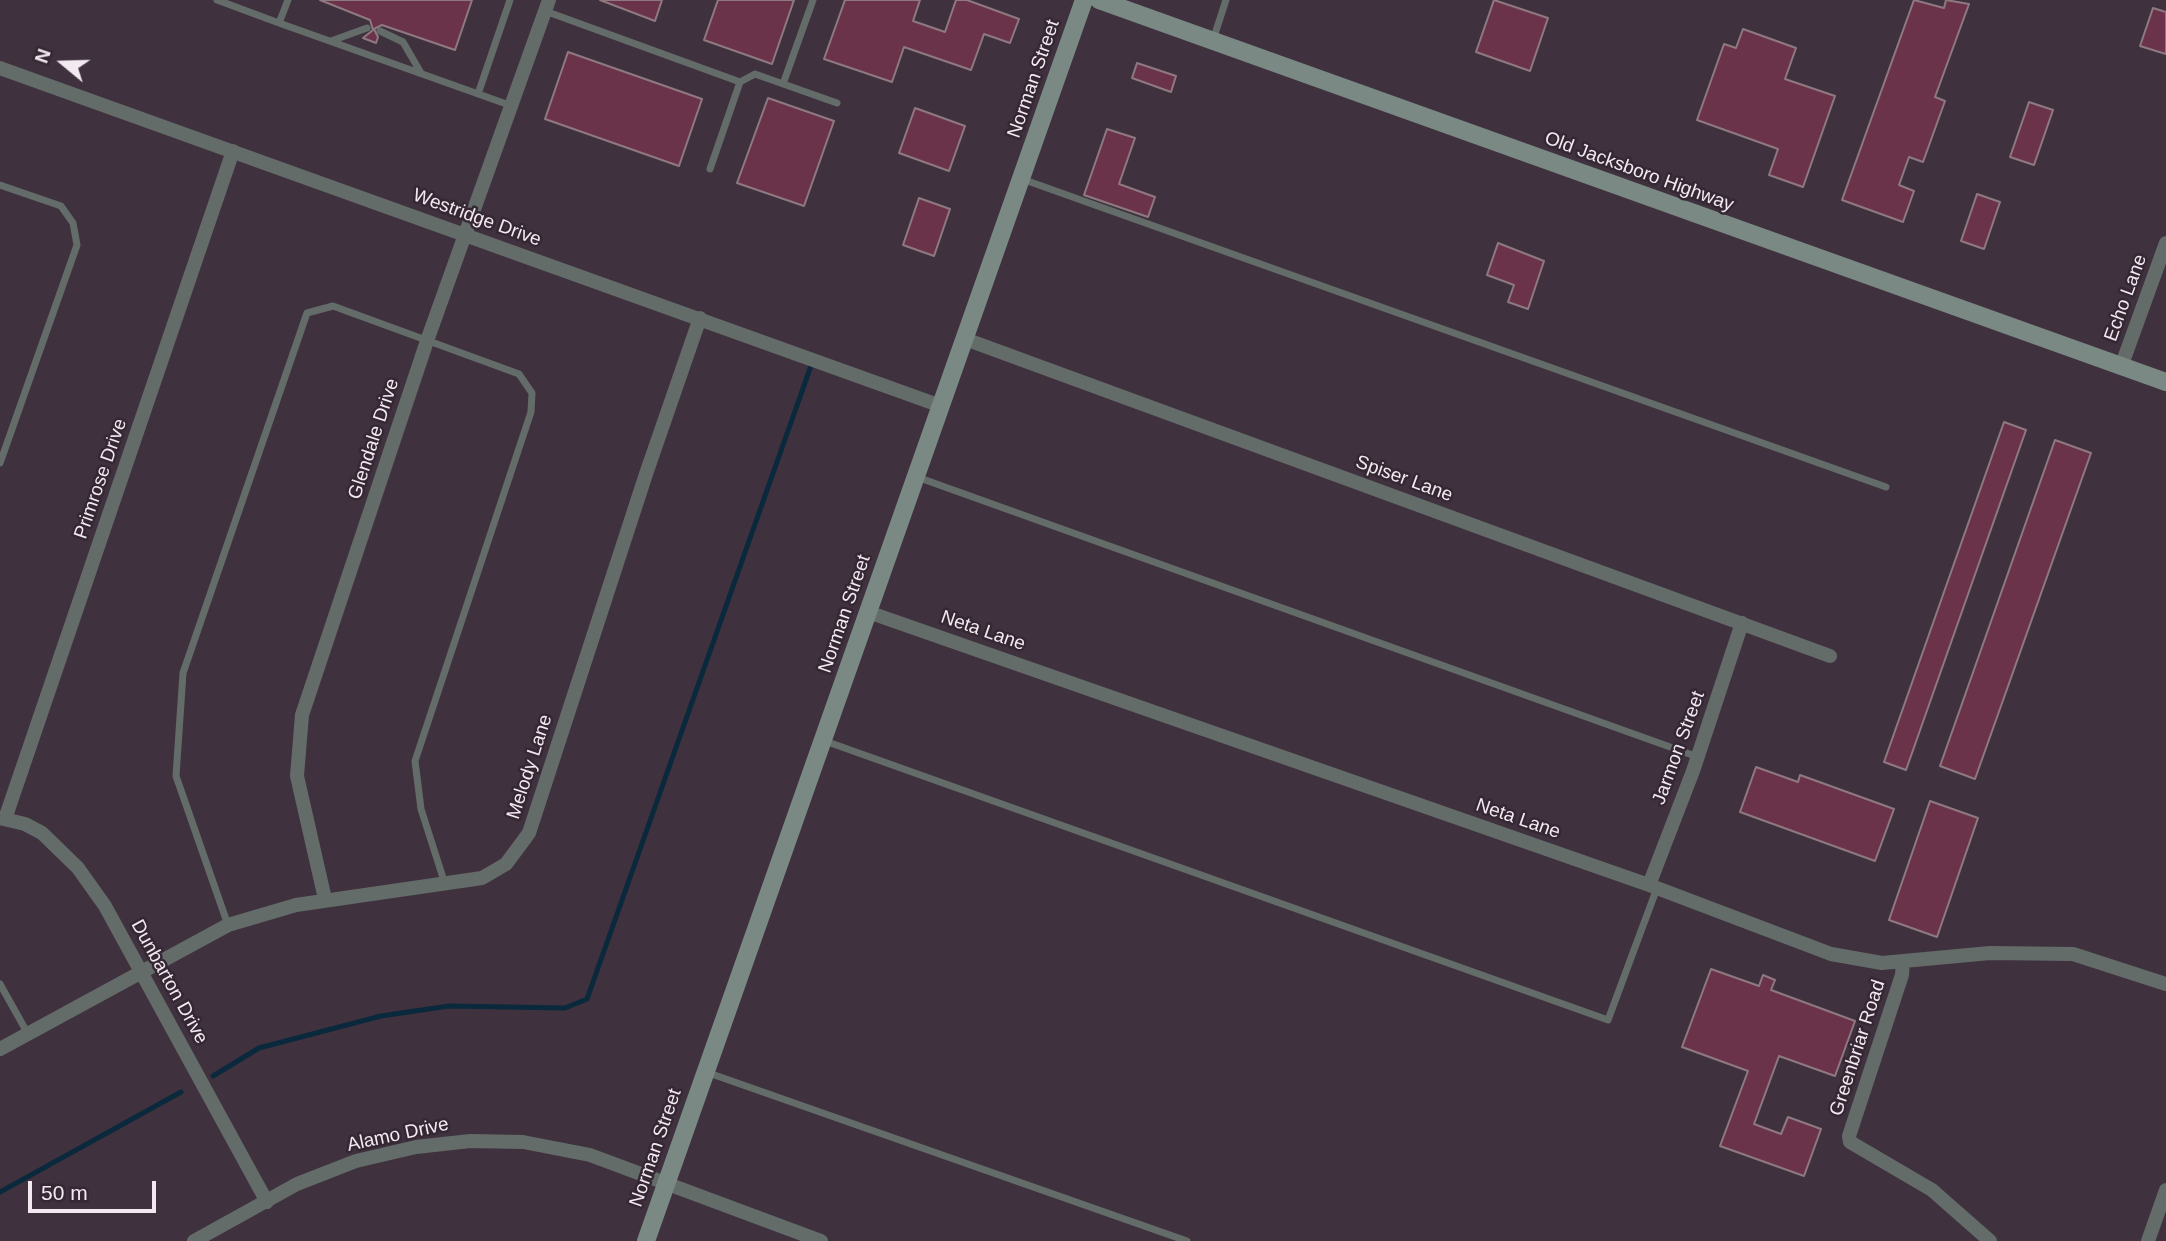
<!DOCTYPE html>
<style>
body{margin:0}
#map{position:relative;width:2166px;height:1241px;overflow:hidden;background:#3f323e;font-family:Helvetica,sans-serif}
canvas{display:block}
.north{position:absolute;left:28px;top:28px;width:70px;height:70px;-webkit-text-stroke:5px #352834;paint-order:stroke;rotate:289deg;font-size:19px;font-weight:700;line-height:28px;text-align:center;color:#f2e9f1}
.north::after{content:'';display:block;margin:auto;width:24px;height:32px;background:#f2e9f1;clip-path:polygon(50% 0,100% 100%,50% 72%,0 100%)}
.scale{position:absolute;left:28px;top:1181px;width:128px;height:32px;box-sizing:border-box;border:4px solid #f2e9f1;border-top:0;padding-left:9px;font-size:21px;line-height:24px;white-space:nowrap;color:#f2e9f1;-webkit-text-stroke:5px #352834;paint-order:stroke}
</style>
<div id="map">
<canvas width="2166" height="1241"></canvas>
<div class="north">N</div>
<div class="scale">50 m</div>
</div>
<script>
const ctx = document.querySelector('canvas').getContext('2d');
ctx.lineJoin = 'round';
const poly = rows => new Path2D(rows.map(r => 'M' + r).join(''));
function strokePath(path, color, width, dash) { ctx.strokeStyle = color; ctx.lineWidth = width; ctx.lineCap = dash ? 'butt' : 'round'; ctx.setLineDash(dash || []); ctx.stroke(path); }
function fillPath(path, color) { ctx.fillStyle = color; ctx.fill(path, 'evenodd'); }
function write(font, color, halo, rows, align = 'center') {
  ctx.font = font + ' Helvetica,sans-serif'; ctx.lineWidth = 5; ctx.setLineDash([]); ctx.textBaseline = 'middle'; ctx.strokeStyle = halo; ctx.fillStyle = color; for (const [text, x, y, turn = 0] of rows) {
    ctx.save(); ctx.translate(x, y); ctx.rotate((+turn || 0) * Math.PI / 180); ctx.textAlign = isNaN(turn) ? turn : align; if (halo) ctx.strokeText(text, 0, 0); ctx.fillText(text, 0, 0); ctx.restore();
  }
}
const stream = poly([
 [213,1076,259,1048,381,1016,449,1006,565,1008,587,999,812,363],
 [0,1192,181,1092]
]);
const building = poly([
 [320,0,472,0,455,50,382,25,374,29,378,37,376,43,363,38,373,30,370,20,320,0],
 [600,0,662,0,655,21,600,0],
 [718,0,794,0,772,64,704,40,718,0],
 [845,0,920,0,913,21,945,32,956,0,967,0,1019,19,1010,43,984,34,971,70,904,47,892,82,824,59,845,0],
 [1494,0,1548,18,1530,71,1476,52,1494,0],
 [1914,0,1944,8,1946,0,1969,4,1935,97,1945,101,1923,162,1909,157,1899,185,1914,191,1903,222,1842,200,1914,0],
 [2153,8,2166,12,2166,54,2140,46,2153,8],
 [1743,29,1796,48,1785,79,1835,96,1803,187,1769,175,1778,149,1697,120,1724,44,1736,48,1743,29],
 [568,52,702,99,679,166,545,119,568,52],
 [1137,63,1176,76,1171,92,1132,78,1137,63],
 [768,98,834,121,804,206,737,183,768,98],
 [2029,102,2053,110,2034,165,2010,157,2029,102],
 [915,108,965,126,949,171,899,153,915,108],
 [1107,129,1135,138,1119,184,1155,197,1148,217,1084,195,1107,129],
 [1977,194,2000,202,1984,249,1961,241,1977,194],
 [919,198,950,209,934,256,903,245,919,198],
 [1498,243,1544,261,1528,309,1508,302,1514,285,1487,275,1498,243],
 [2004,422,2026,430,1906,770,1884,762,2004,422],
 [2055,440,2091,453,1975,779,1940,766,2055,440],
 [1756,767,1798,782,1800,775,1894,809,1875,861,1740,812,1756,767],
 [1930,801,1978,818,1937,937,1889,920,1930,801],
 [1711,969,1759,986,1763,975,1775,980,1771,990,1855,1021,1835,1076,1779,1056,1754,1124,1781,1134,1788,1117,1821,1129,1804,1176,1720,1146,1748,1071,1682,1047,1711,969]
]);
const lane = poly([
 [217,0,279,23],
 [288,0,279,23,512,106],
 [545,11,740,82,755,74,837,103],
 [380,31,403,42,421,73],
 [1213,40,1226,0],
 [331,41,367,28],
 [783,84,813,0],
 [478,94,510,0],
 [710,169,740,82],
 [1022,179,1886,487],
 [0,185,61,206,73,223,77,245,0,463],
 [917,477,1698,757],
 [825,741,1608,1020,1657,888],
 [228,925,176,776,183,673,307,313,333,306,519,374,532,393,531,412,415,761,421,809,445,884],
 [0,984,28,1034],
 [706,1072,1187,1241]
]);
const street = poly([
 [0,68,941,406],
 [965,339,1830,656],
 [2121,367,2166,243],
 [868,612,1649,885,1831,954,1882,963,1990,953,2073,954,2166,984],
 [0,818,25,824,42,833,78,868,105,906,267,1202],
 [5,819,233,151],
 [1649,885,1693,771,1742,623],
 [325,899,297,776,302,715,428,338,549,0],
 [1903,961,1902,975,1849,1136,1850,1142,1932,1190,1990,1241],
 [0,1049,228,925,296,905,482,878,506,864,529,833,646,474,700,318],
 [194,1241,297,1184,356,1161,416,1147,470,1141,523,1142,590,1155,821,1241],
 [2148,1241,2166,1190]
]);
const secondary = poly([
 [1099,0,2166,382],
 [646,1241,1084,0]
]);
const streetNames = [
 ["Norman Street",1034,79,-71],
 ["Old Jacksboro Highway",1639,172,20],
 ["Westridge Drive",477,218,20],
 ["Echo Lane",2126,298,-70],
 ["Glendale Drive",374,439,-72],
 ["Primrose Drive",101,479,-71],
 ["Spiser Lane",1404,479,20],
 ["Norman Street",845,614,-71],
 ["Neta Lane",983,631,19],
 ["Jarmon Street",1679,748,-70],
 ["Melody Lane",530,767,-72],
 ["Neta Lane",1518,819,19],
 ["Dunbarton Drive",169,982,61],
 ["Greenbriar Road",1858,1048,-72],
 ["Alamo Drive",398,1135,-12],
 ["Norman Street",656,1148,-71]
];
strokePath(stream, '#0a293c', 5);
fillPath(building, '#6b334a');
strokePath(building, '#8f7980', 2);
strokePath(lane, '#636c69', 7);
strokePath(street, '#636c69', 14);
strokePath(secondary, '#7a8984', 18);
write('19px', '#f2e9f1', '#352834', streetNames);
</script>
